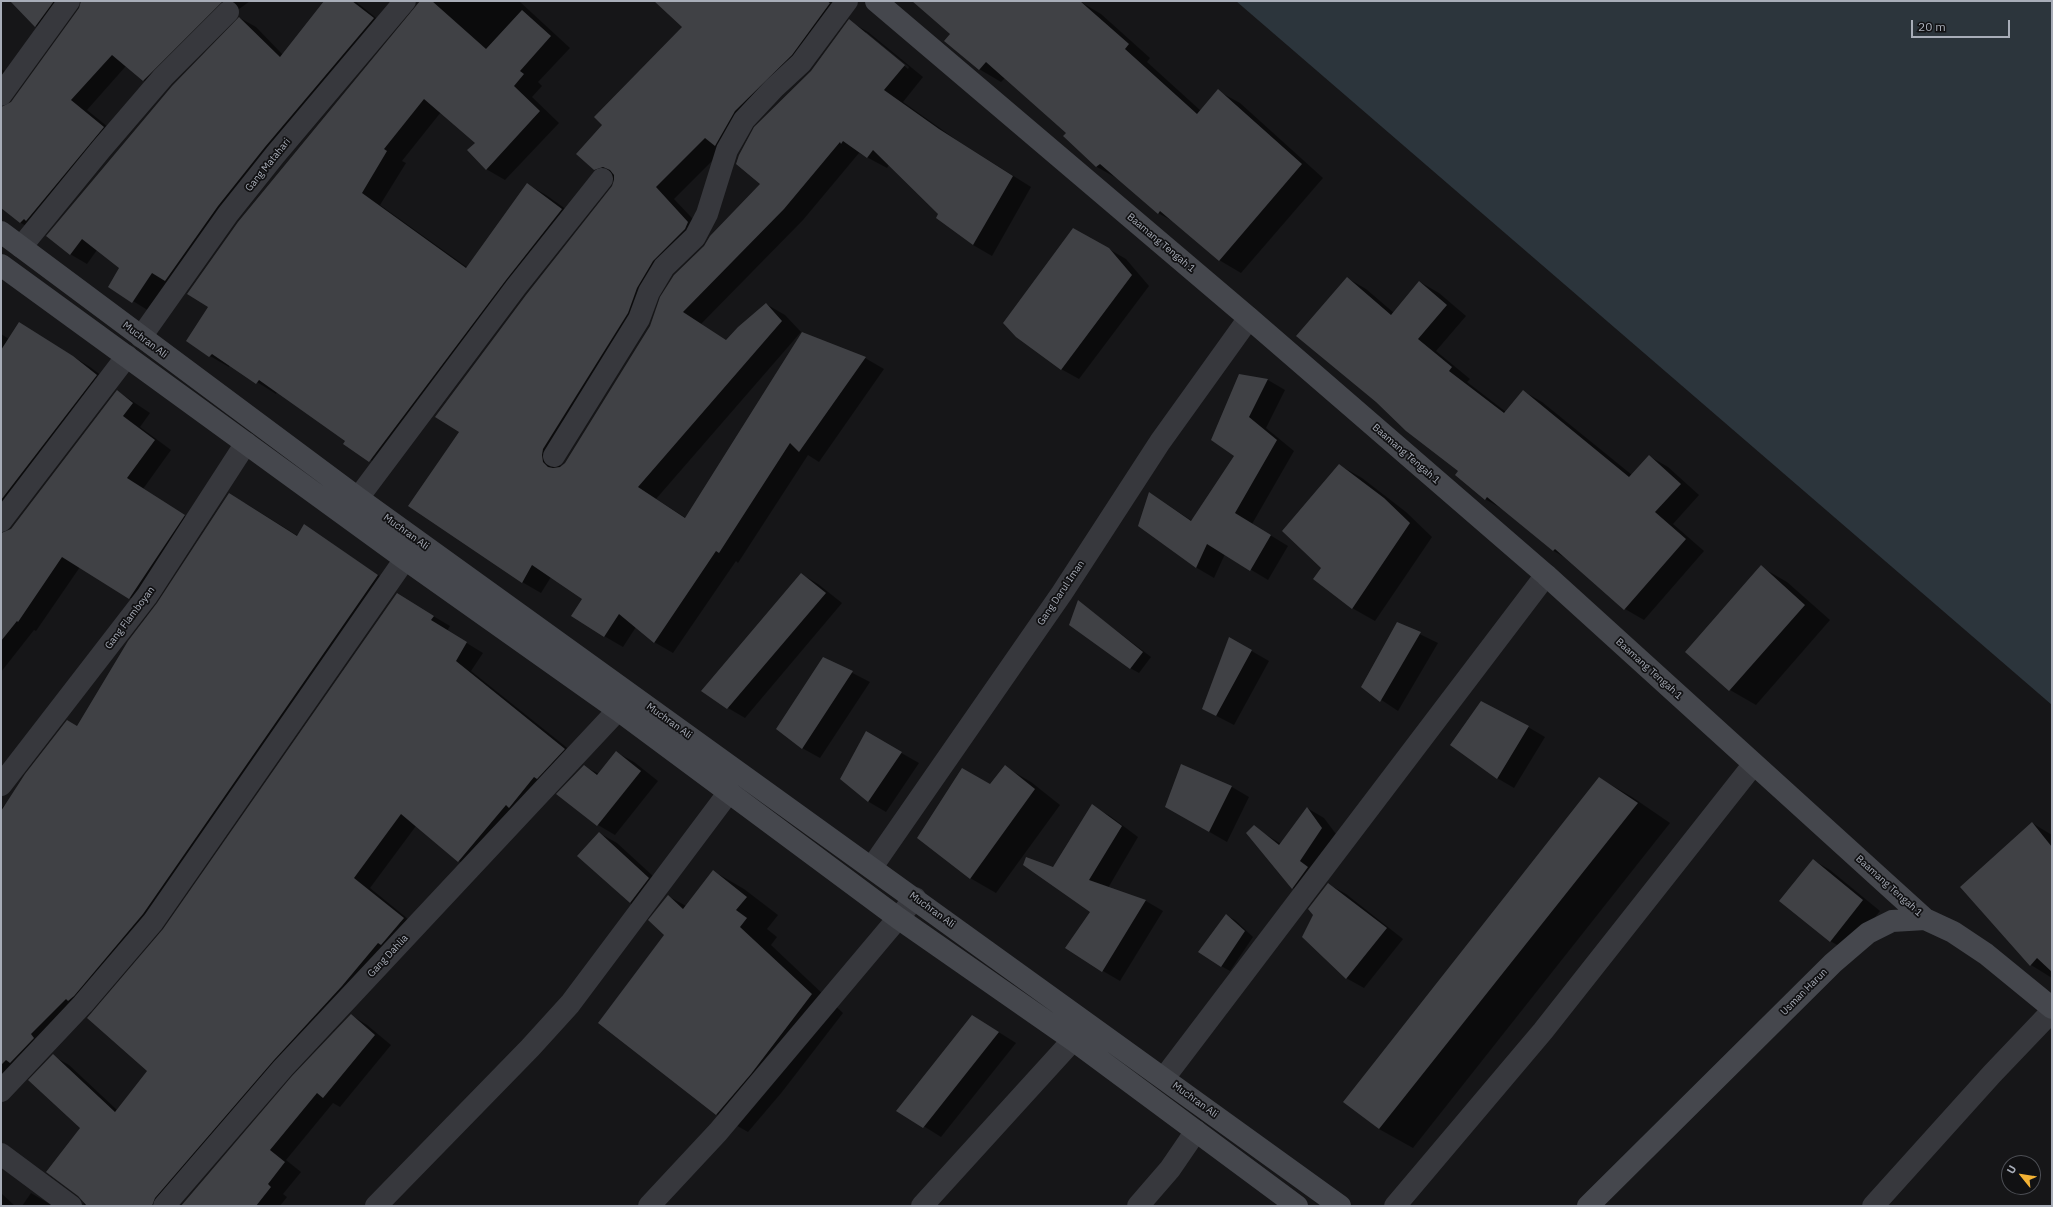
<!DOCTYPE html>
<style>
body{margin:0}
#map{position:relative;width:2053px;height:1207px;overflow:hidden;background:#161618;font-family:"IBM Plex Sans",sans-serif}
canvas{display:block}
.frame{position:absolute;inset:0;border:2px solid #a8adb8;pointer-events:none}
.north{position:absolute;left:2001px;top:1155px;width:40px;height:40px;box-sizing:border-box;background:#111113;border:1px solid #4d4f55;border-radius:50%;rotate:300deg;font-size:11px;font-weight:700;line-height:16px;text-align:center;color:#a8adb8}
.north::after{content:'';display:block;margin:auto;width:14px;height:18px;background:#f2b134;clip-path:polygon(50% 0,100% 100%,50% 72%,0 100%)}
.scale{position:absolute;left:1911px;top:20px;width:99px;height:18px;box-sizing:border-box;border:2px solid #a8adb8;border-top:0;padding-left:5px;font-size:12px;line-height:14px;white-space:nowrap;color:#a8adb8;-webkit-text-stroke:3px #111113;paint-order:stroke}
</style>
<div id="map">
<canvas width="2053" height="1207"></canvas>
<div class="frame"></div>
<div class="north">U</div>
<div class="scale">20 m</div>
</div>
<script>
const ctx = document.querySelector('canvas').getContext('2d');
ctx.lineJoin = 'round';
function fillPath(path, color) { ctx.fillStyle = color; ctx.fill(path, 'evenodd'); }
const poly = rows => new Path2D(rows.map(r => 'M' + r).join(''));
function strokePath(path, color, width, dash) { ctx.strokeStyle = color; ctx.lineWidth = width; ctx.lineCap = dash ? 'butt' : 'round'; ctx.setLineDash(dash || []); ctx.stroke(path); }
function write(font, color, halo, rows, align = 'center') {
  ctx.font = font + ' "IBM Plex Sans",sans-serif'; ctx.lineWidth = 3.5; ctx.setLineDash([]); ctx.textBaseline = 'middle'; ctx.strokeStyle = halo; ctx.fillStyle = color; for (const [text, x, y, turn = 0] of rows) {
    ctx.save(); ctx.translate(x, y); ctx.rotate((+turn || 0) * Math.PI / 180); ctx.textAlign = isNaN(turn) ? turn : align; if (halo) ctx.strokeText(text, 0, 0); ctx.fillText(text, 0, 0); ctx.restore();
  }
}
const water = poly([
 [1236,1,2052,1,2052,705]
]);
const shadow = poly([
 [11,1,78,1,52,35,36,26],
 [82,1,250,1,235,12,160,90,143,80,126,66,87,110,119,136,37,232,21,223,1,207,1,69,9,73,5,107,12,103,80,9],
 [325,1,355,1,390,29,149,311,109,286,121,268,97,250,87,264,70,254,240,18,256,27,283,55],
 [421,1,519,1,570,48,538,82,542,86,532,97,559,123,505,180,486,169,476,143,441,112,402,161,406,163,380,205,468,268,527,184,546,195,581,220,525,290,389,472,345,443,346,441,277,392,276,394,230,365,229,367,210,356,188,341],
 [656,1,840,1,723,150,674,199,707,234,672,271,562,460,560,468,565,463,704,247,762,184,812,71,849,21,868,32,923,77,903,102,958,141,1031,187,992,256,973,245,889,165,887,168,859,153,803,220,701,324,727,341,766,304,785,315,801,332,656,499,686,518,803,333,865,358,884,369,819,462,808,455,738,563,736,561,673,653,654,642,636,627,623,647,604,636,584,598,551,577,541,593,522,582,460,432,613,187,614,180,595,169,603,125,684,27],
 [866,32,909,67,908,69,866,34],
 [913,1,1079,1,1101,14,1150,58,1147,62,1201,111,1218,91,1240,103,1323,178,1241,273,1219,260,1176,223,1158,213,1120,180,1097,167,1064,136,1067,132,1005,78,1001,82,979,69,952,34],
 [1074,229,1126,259,1149,286,1079,379,1061,369],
 [1347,278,1366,289,1394,313,1420,282,1439,293,1466,316,1436,351,1470,379,1467,382,1506,412,1523,391,1542,402,1632,475,1649,456,1668,467,1699,495,1673,524,1704,551,1644,620,1625,609,1569,560,1554,551,1504,510,1485,499,1460,470],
 [1,334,9,339,37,334,90,367,114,385,6,530,6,534,12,529,117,391,150,413,140,427,171,450,143,489,201,526,147,608,80,567,36,631,34,630,1,672],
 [1240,375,1268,380,1285,390,1266,428,1294,451,1252,524,1288,546,1268,580,1225,554,1214,578,1197,568,1139,525,1150,493,1192,521,1235,456],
 [1339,465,1362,478,1406,512,1432,537,1375,621,1352,608,1322,568],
 [245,503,298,536,305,526,393,585,159,923,1,1085,1,809,78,727],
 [1761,567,1787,582,1830,620,1756,705,1730,690,1686,652],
 [801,574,818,584,842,603,745,718,728,708],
 [1079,602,1151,657,1139,673,1130,668],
 [413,604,450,626,447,631,483,653,471,671,581,759,475,871,459,861,416,826,370,888,419,928,172,1206,84,1206,83,1200,47,1172,81,1127,53,1056,69,1065,117,1110,148,1070,164,930],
 [1397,623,1438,643,1398,711,1362,687],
 [1229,638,1269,661,1234,725,1203,709],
 [823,658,870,682,820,758,802,748],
 [1528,727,1545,737,1514,788,1497,778],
 [866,733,919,763,886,812,869,802,841,779],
 [616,752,634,762,658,781,615,835,598,825,584,766,599,774],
 [1182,765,1232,787,1249,797,1227,842,1166,807],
 [1005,767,1031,782,1060,805,996,893,970,878,991,785],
 [1599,778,1632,797,1670,823,1413,1148,1379,1129,1344,1101],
 [1092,806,1110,816,1138,837,1108,888,1146,901,1163,911,1120,981,1103,971,1092,912,1053,868],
 [1307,808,1324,818,1339,838,1310,898,1293,888,1254,827,1281,844],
 [2032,823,2052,835,2052,978,2031,965,1961,887],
 [599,833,617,843,666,888,648,913,630,903,579,856],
 [1813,860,1830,870,1880,911,1848,951,1830,941],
 [713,871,744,889,778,915,767,929,777,937,771,945,843,1013,782,1092,748,1132,716,1114,666,935,668,896,686,906],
 [1328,884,1346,894,1403,939,1364,988,1346,978,1303,937],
 [1226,915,1235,920,1253,937,1230,971,1221,966],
 [351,1015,367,1025,391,1045,340,1107,333,1103,286,1160,301,1172,283,1194,287,1197,280,1206,182,1206],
 [989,1026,1016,1043,941,1137,898,1110],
 [1,1193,15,1206,1,1206],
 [31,1193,48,1203,52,1206,22,1206]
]);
const building = poly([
 [10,1,54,1,35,27],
 [81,1,223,1,143,81,112,55,71,100,104,127,26,221,24,219,20,223,1,208,1,107,11,102,79,8],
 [324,1,352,1,374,18,265,147,218,206,165,281,152,273,132,303,108,287,119,268,82,239,70,255,46,236,172,86,239,17,280,57],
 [420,1,432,1,486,49,522,10,551,36,520,71,524,74,514,86,540,111,486,170,467,150,475,143,424,99,384,149,387,151,362,193,466,268,527,183,562,209,506,280,369,462,343,444,345,441,259,380,256,384,212,354,209,357,186,341,208,307,187,294,238,222],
 [654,1,827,1,830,3,792,55,735,111,715,146,705,138,656,187,688,222,685,229,653,261,637,288,628,313,543,449,542,455,543,462,548,467,553,468,560,467,565,463,650,326,660,297,674,275,704,246,710,236,760,184,736,164,739,155,754,127,811,71,849,19,905,65,884,90,939,129,1013,176,973,245,936,218,938,214,873,150,867,158,843,141,841,144,840,142,784,209,683,312,726,340,738,327,766,303,782,321,638,487,685,518,802,332,866,357,799,452,790,443,719,553,716,551,654,643,619,614,604,637,571,616,582,599,532,565,522,583,408,506,459,432,435,417,526,295,612,186,614,180,614,175,610,170,603,167,594,170,576,154,602,125,594,117,682,27],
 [912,1,1080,1,1129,44,1125,49,1197,114,1218,89,1302,164,1219,261,1160,211,1158,214,1100,164,1096,167,1063,136,1066,133,986,62,979,70,944,41,950,34],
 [1073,228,1109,248,1132,275,1061,370,1016,337,1003,323],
 [1347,277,1391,315,1419,281,1447,305,1418,339,1452,367,1449,371,1504,413,1523,390,1629,477,1649,455,1681,484,1655,512,1686,539,1624,610,1555,549,1553,551,1487,497,1485,500,1455,475,1458,471,1406,431,1376,402,1296,336],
 [19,322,73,356,97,375,1,500,1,350],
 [1239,374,1268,379,1249,417,1277,440,1235,513,1271,535,1250,571,1207,544,1196,568,1138,526,1149,492,1191,521,1234,456,1211,440],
 [117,390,133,403,123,416,155,440,127,478,185,515,129,599,62,557,18,622,17,621,1,641,1,533,11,529],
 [1339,464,1384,498,1410,523,1352,609,1313,579,1321,568,1282,531],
 [229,493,297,536,304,524,378,575,143,914,74,996,68,1001,66,999,31,1034,34,1038,10,1063,6,1060,1,1065,1,811,25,774,67,720,77,726,128,641,157,603],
 [1761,565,1805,605,1729,691,1685,652],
 [801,573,826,593,727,709,701,691],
 [397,593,434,616,431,620,467,642,456,661,565,749,537,779,534,777,509,808,506,805,458,862,401,814,354,878,404,918,381,945,378,943,342,986,274,1060,155,1198,152,1206,87,1206,78,1196,46,1172,80,1128,28,1080,53,1054,115,1112,147,1071,87,1018,163,929],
 [1078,600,1143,652,1130,669,1069,625],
 [1397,622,1421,632,1380,702,1361,687],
 [1229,637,1252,650,1216,716,1202,709],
 [823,657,853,671,802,749,776,729],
 [1481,701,1529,726,1497,779,1450,745],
 [866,731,902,752,868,802,840,779],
 [616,751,641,771,597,826,556,794,584,765,597,775],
 [1181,764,1232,786,1209,832,1165,807],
 [1005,765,1035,789,970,879,917,838,962,768,990,784],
 [1599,777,1638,803,1379,1129,1343,1102],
 [1092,804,1122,826,1089,880,1146,900,1102,972,1065,948,1090,912,1023,865,1026,857,1053,867],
 [1307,807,1322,828,1300,861,1308,867,1292,889,1246,833,1254,825,1279,845],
 [2032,822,2052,847,2052,972,2037,958,2030,966,1960,887],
 [599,832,649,878,630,903,577,856],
 [1813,859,1863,900,1830,942,1779,901],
 [713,870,747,897,736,910,747,918,740,927,812,994,751,1074,716,1115,598,1023,664,935,648,920,668,895,683,909],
 [1328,883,1387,928,1346,979,1302,937,1313,915,1308,909],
 [1226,914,1245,931,1221,967,1198,952],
 [351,1014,375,1035,323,1098,317,1093,270,1150,285,1162,268,1184,271,1187,256,1206,181,1206,292,1076],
 [972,1015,999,1032,923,1128,896,1111]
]);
const street = poly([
 [1,95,69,1],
 [21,247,102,148,163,77,228,12],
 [141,337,228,214,275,155,405,1],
 [554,456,639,319,649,292,664,267,695,237,707,214,727,150,744,120,774,88,801,63,847,1],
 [358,498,516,287,602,179],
 [1,521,127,356],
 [1,785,147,596,246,443],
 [872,867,1062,593,1160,442,1249,318],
 [1164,1078,1546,575],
 [1,1091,83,1004,153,922,405,559],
 [1,1154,71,1206],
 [164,1206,283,1068,618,710],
 [376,1206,530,1048,570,1004,729,792],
 [649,1206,718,1132,915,898],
 [922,1206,1073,1040],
 [1138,1206,1170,1169,1196,1131],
 [1395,1206,1543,1031,1753,765],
 [1873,1206,1992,1074,2052,1011]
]);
const secondary = poly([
 [876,1,1249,318,1546,575,1925,919],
 [1,232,358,498,1340,1206],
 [1,265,405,559,618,710,898,918,1073,1040,1297,1206],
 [1588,1206,1833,963,1868,933,1892,921,1925,919,1953,932,1986,954,2052,1008]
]);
const streetNames = [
 ["Gang Matahari",268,165,-51],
 ["Baamang Tengah 1",1161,243,40],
 ["Muchran Ali",145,340,37],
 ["Baamang Tengah 1",1406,454,41],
 ["Muchran Ali",406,532,36],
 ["Gang Darul Iman",1061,593,-56],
 ["Gang Flamboyan",130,618,-53],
 ["Baamang Tengah 1",1649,669,42],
 ["Muchran Ali",669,721,36],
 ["Baamang Tengah 1",1889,886,42],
 ["Muchran Ali",932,910,36],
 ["Gang Dahlia",388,956,-47],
 ["Usman Harun",1804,992,-45],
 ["Muchran Ali",1195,1100,36]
];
fillPath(water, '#2c353c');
fillPath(shadow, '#0007');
fillPath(building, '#404145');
strokePath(street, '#37383d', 22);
strokePath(secondary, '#45474d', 22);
write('10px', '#a8adb8', '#111113', streetNames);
</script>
